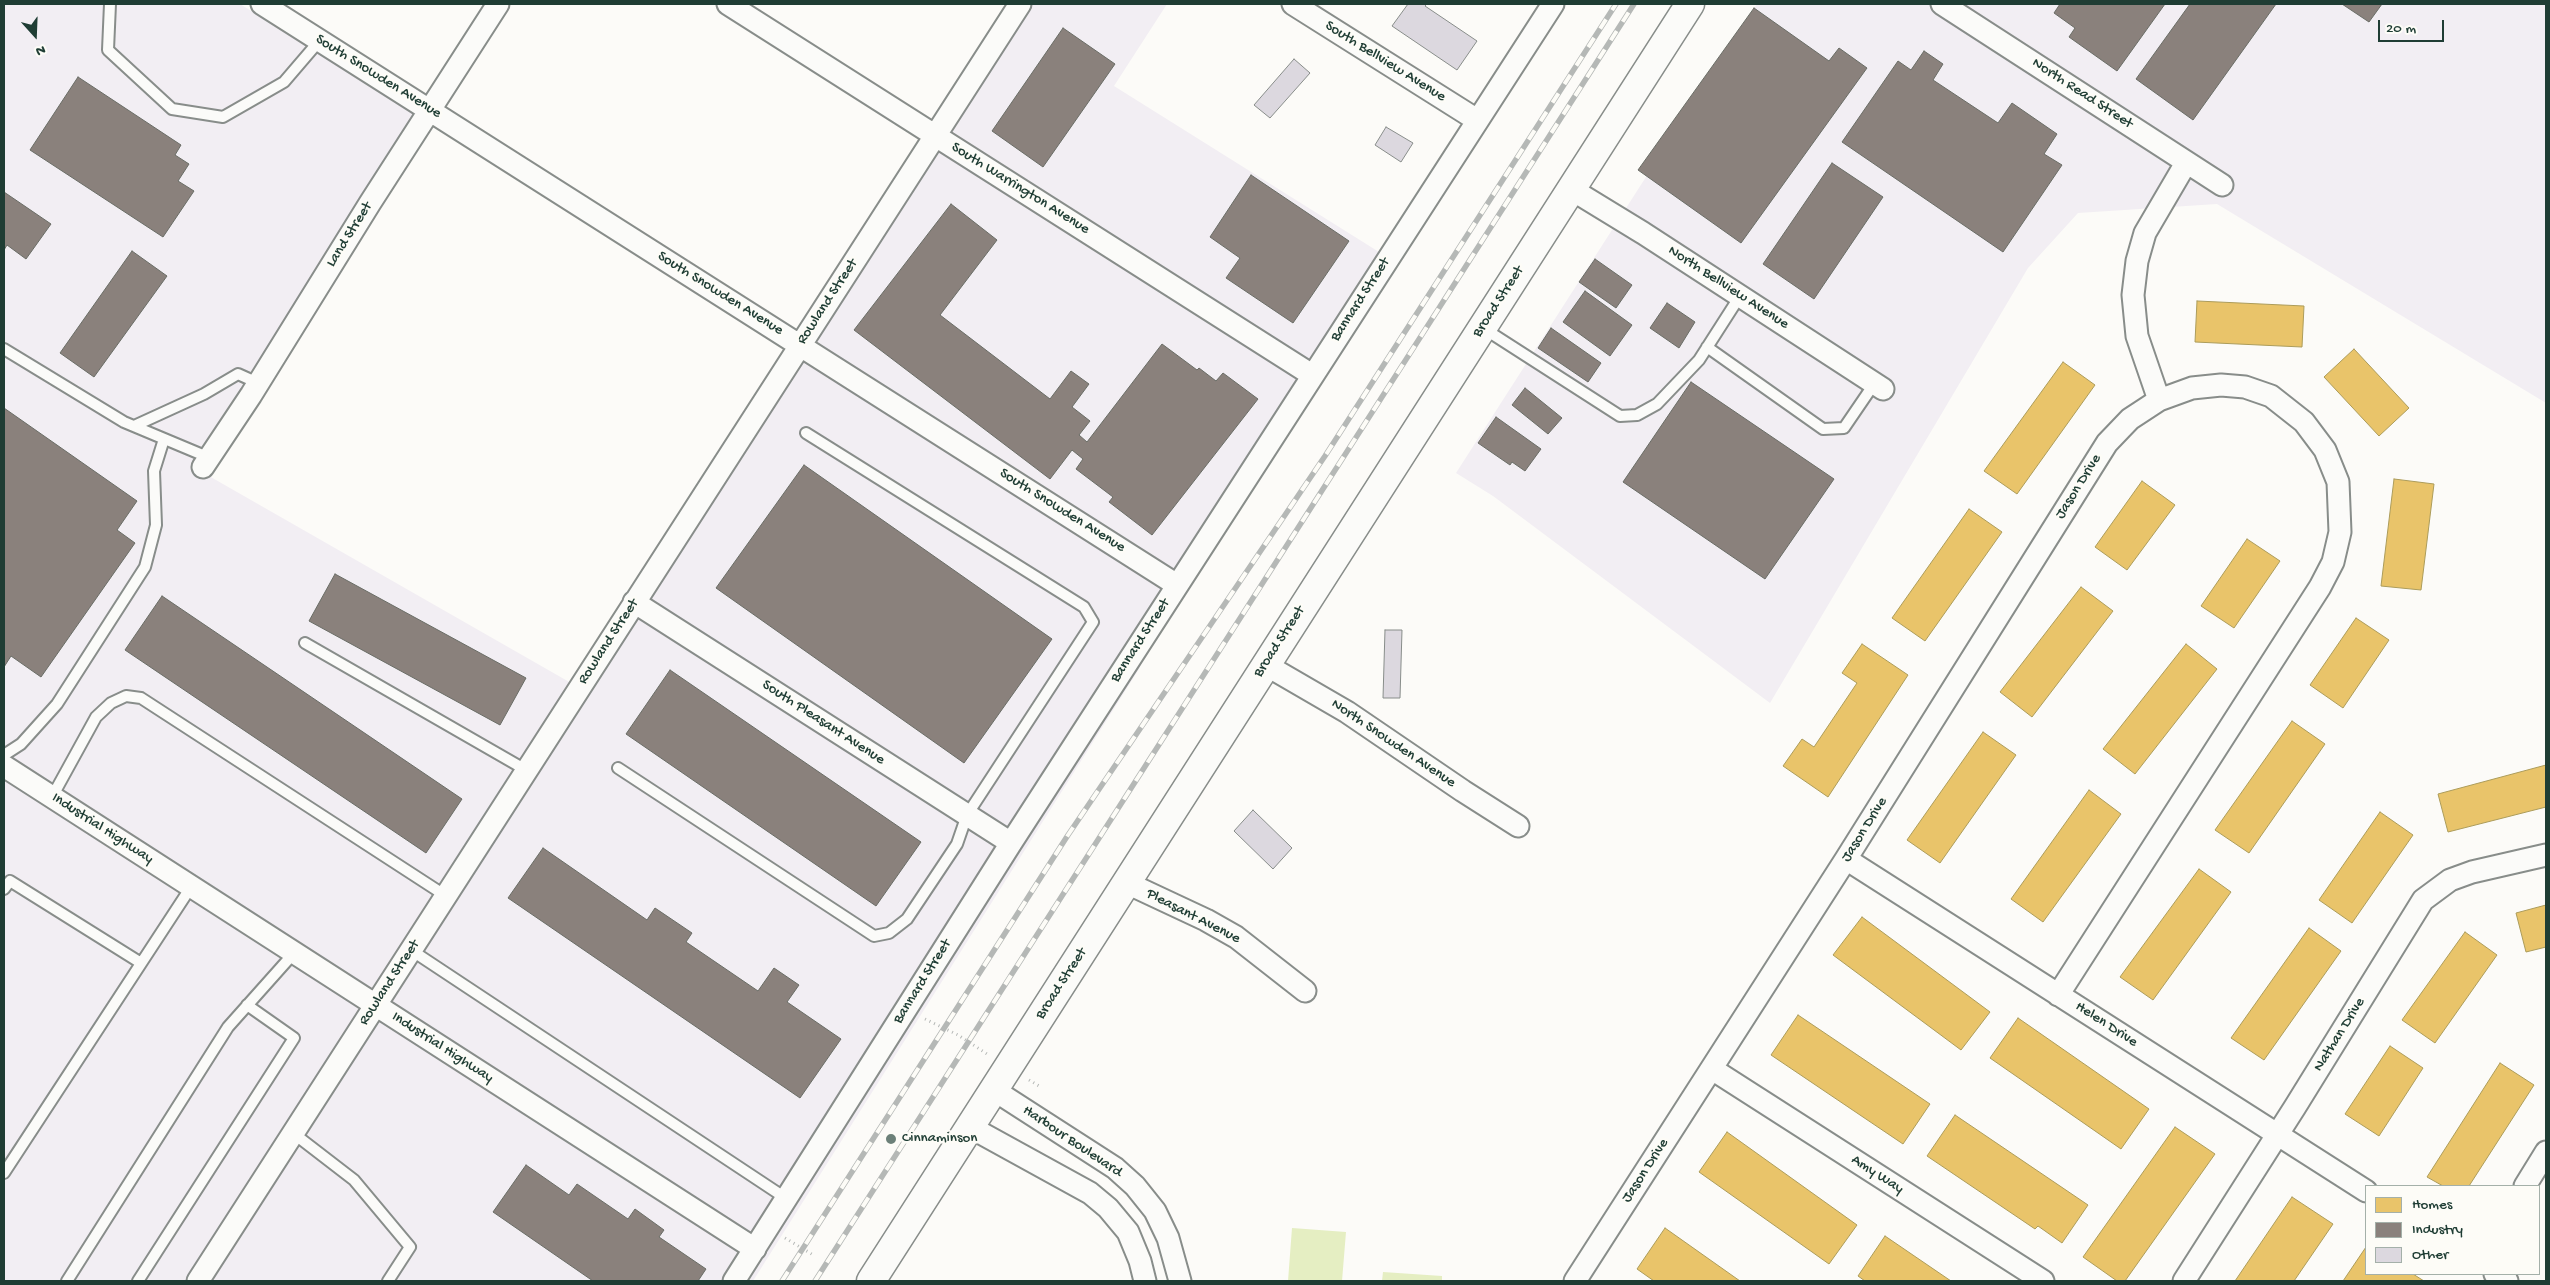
<!DOCTYPE html>
<style>
body{margin:0}
#map{position:relative;width:2550px;height:1285px;overflow:hidden;background:#fcfbf8;font-family:"Gochi Hand",sans-serif}
canvas{display:block}
.frame{position:absolute;inset:0;border:5px solid #1f3d34;pointer-events:none}
.legend{position:absolute;left:2365px;top:1185px;width:175px;height:90px;box-sizing:border-box;background:#fdfcf7;border:1px solid #a4b0a9;margin:0;padding:6px 9px;list-style:none;font-size:15px;color:#1f3d34}
.legend li{display:flex;align-items:center;gap:10px;height:25px}
.legend b{width:25px;border:1px solid #a4b0a9}
.north{position:absolute;left:10px;top:10px;width:50px;height:50px;-webkit-text-stroke:4px #fdfcf7;paint-order:stroke;rotate:160deg;font-size:14px;font-weight:700;line-height:20px;text-align:center;color:#1f3d34}
.north::after{content:'';display:block;margin:auto;width:18px;height:22px;background:#1f3d34;clip-path:polygon(50% 0,100% 100%,50% 72%,0 100%)}
.scale{position:absolute;left:2378px;top:20px;width:66px;height:22px;box-sizing:border-box;border:2px solid #1f3d34;border-top:0;padding-left:6px;font-size:15px;line-height:18px;white-space:nowrap;color:#1f3d34;-webkit-text-stroke:4px #fdfcf7;paint-order:stroke}
</style>
<div id="map">
<canvas width="2550" height="1285"></canvas>
<div class="frame"></div>
<ul class="legend">
<li><b style="height:14px;background:#e9c46a"></b>Homes</li>
<li><b style="height:14px;background:#8a817c"></b>Industry</li>
<li><b style="height:14px;background:#dcd8df"></b>Other</li>
</ul>
<div class="north">N</div>
<div class="scale">20 m</div>
</div>
<script>
const ctx = document.querySelector('canvas').getContext('2d');
ctx.lineJoin = 'round';
function fillPath(path, color) { ctx.fillStyle = color; ctx.fill(path, 'evenodd'); }
const poly = rows => new Path2D(rows.map(r => 'M' + r).join(''));
function strokePath(path, color, width, dash) { ctx.strokeStyle = color; ctx.lineWidth = width; ctx.lineCap = dash ? 'butt' : 'round'; ctx.setLineDash(dash || []); ctx.stroke(path); }
function write(font, color, halo, rows, align = 'center') {
  ctx.font = font + ' "Gochi Hand",sans-serif'; ctx.lineWidth = 5; ctx.setLineDash([]); ctx.textBaseline = 'middle'; ctx.strokeStyle = halo; ctx.fillStyle = color; for (const [text, x, y, turn = 0] of rows) {
    ctx.save(); ctx.translate(x, y); ctx.rotate((+turn || 0) * Math.PI / 180); ctx.textAlign = isNaN(turn) ? turn : align; if (halo) ctx.strokeText(text, 0, 0); ctx.fillText(text, 0, 0); ctx.restore();
  }
}
const built = poly([
 [4,4,240,4,429,121,209,476,585,691,1023,4,1167,4,1114,86,1379,252,1203,528,1139,669,753,1281,4,1281],
 [1757,4,2546,4,2546,403,2217,204,2078,213,2028,268,1770,703,1493,496,1456,473]
]);
const green = poly([
 [1292,1228,1346,1232,1342,1281,1288,1281],
 [1383,1272,1442,1276,1442,1281,1382,1281]
]);
const homes = poly([
 [2197,301,2304,306,2302,347,2195,342,2197,301],
 [2354,349,2409,408,2379,436,2324,377,2354,349],
 [2063,362,2095,385,2017,494,1984,471,2063,362],
 [2394,479,2434,484,2421,590,2381,586,2394,479],
 [2142,481,2175,505,2127,570,2095,547,2142,481],
 [1969,509,2002,532,1925,641,1892,618,1969,509],
 [2247,539,2280,561,2234,628,2201,606,2247,539],
 [2081,587,2113,611,2032,717,2000,692,2081,587],
 [2356,618,2389,640,2343,708,2310,685,2356,618],
 [1862,644,1908,675,1828,797,1783,766,1802,739,1814,747,1857,683,1842,673,1862,644],
 [2186,644,2217,669,2135,774,2103,749,2186,644],
 [2292,721,2325,744,2249,853,2215,830,2292,721],
 [1983,732,2016,755,1940,863,1907,840,1983,732],
 [2546,765,2546,807,2448,832,2438,794,2546,765],
 [2089,790,2121,814,2043,922,2011,899,2089,790],
 [2380,812,2413,835,2352,923,2319,900,2380,812],
 [2199,869,2231,892,2153,1000,2120,977,2199,869],
 [2546,905,2546,947,2526,952,2516,913,2546,905],
 [1862,917,1990,1012,1961,1050,1833,955,1862,917],
 [2309,928,2341,951,2264,1060,2231,1038,2309,928],
 [2465,932,2497,955,2435,1043,2402,1020,2465,932],
 [1798,1015,1930,1104,1903,1144,1771,1055,1798,1015],
 [2018,1018,2149,1109,2121,1149,1990,1058,2018,1018],
 [2390,1046,2423,1068,2379,1136,2345,1114,2390,1046],
 [2500,1063,2534,1085,2469,1186,2443,1186,2427,1177,2500,1063],
 [1955,1115,2088,1205,2062,1243,2038,1226,2035,1229,1927,1156,1955,1115],
 [2175,1127,2215,1154,2125,1281,2117,1281,2083,1257,2175,1127],
 [1727,1132,1857,1225,1829,1264,1699,1172,1727,1132],
 [2292,1197,2333,1224,2294,1281,2235,1281,2292,1197],
 [1665,1228,1740,1281,1654,1281,1637,1269,1665,1228],
 [1885,1236,1951,1281,1865,1281,1858,1276,1885,1236],
 [2366,1247,2366,1274,2413,1274,2424,1281,2343,1281,2366,1247]
]);
const industry = poly([
 [2060,4,2165,4,2117,71,2069,37,2075,28,2054,13,2060,4],
 [2190,4,2276,4,2193,120,2136,79,2190,4],
 [2342,4,2382,4,2369,22,2342,4],
 [1754,8,1829,61,1839,48,1867,68,1741,243,1638,170,1754,8],
 [1063,28,1115,64,1043,167,992,131,1063,28],
 [1924,51,1943,64,1933,80,1998,123,2012,103,2057,134,2044,154,2062,165,2003,252,1842,142,1898,61,1911,70,1924,51],
 [78,77,181,145,175,155,189,164,178,181,194,191,163,237,30,150,78,77],
 [1832,163,1883,197,1814,299,1763,264,1832,163],
 [1251,175,1349,241,1293,323,1226,278,1240,258,1210,237,1251,175],
 [4,192,51,224,26,259,7,245,4,250,4,192],
 [951,204,997,240,940,315,1050,399,1071,371,1089,384,1072,407,1090,421,1079,435,1087,442,1162,344,1197,370,1199,368,1216,381,1223,373,1258,399,1152,535,1109,502,1113,497,1076,469,1083,459,1072,450,1050,479,854,330,951,204],
 [132,251,167,276,94,377,60,353,132,251],
 [1595,259,1632,285,1616,308,1579,282,1595,259],
 [1585,291,1632,325,1610,356,1563,322,1585,291],
 [1667,303,1695,322,1679,348,1650,328,1667,303],
 [1551,328,1601,363,1588,382,1538,348,1551,328],
 [1691,382,1834,479,1765,579,1623,482,1691,382],
 [1525,388,1562,418,1548,434,1512,405,1525,388],
 [4,408,137,501,117,530,135,543,41,677,11,656,4,667,4,408],
 [1496,417,1541,449,1525,471,1512,462,1510,465,1478,443,1496,417],
 [804,465,1052,639,964,763,716,588,804,465],
 [335,574,526,678,500,725,309,621,335,574],
 [162,596,462,799,426,853,125,650,162,596],
 [670,670,921,842,876,906,626,734,670,670],
 [543,848,647,920,655,908,692,933,686,942,758,991,774,968,799,985,787,1002,841,1039,800,1098,508,898,543,848],
 [526,1165,569,1195,577,1184,628,1219,635,1209,664,1230,659,1237,706,1269,698,1281,593,1281,493,1212,526,1165]
]);
const building = poly([
 [1408,4,1427,4,1425,6,1477,41,1457,70,1392,26,1408,4],
 [1294,59,1310,73,1270,118,1254,105,1294,59],
 [1386,127,1413,143,1401,162,1375,145,1386,127],
 [1385,630,1402,630,1400,698,1383,698,1385,630],
 [1253,810,1292,848,1273,869,1234,831,1253,810]
]);
const path = poly([
 [925,1019,958,1035,987,1054],
 [1029,1080,1039,1086],
 [785,1238,815,1256]
]);
const lane = poly([
 [110,4,108,50,172,109,223,117,284,82,320,40],
 [1483,328,1620,416,1637,415,1657,404,1699,360,1740,296],
 [1707,347,1823,429,1844,428,1874,384],
 [4,349,124,422,210,458],
 [134,426,204,394,238,374,258,383],
 [305,643,526,770],
 [4,755,21,744,57,704,145,567,156,525,154,471,164,439],
 [618,768,874,936,889,933,907,919,957,844,967,815,1093,622,1084,607,806,433],
 [52,797,96,717,111,703,126,696,141,698,446,896],
 [4,889,10,881,141,963],
 [411,950,787,1199],
 [293,1133,354,1180,410,1247,388,1281],
 [4,1173,191,887],
 [67,1281,228,1027,294,953],
 [138,1281,294,1038,247,1005]
]);
const street = poly([
 [262,4,1177,585],
 [728,4,1312,375],
 [1293,4,1477,120],
 [1942,4,2222,185],
 [1571,189,1643,233,1883,389],
 [2159,400,2137,336,2133,295,2137,261,2145,233,2186,163],
 [203,467,251,395,370,203,498,4],
 [634,602,1011,843],
 [1266,665,1347,712,1463,791,1518,826],
 [4,766,755,1249],
 [1846,859,2366,1191],
 [1127,883,1206,920,1236,937,1305,991],
 [1712,1069,2043,1281],
 [994,1090,1115,1168,1135,1186,1155,1211,1168,1238,1180,1281],
 [970,1127,1090,1193,1108,1208,1128,1232,1140,1261,1145,1281],
 [2525,1186,2546,1152],
 [2495,1274,2507,1281],
 [198,1281,1020,4],
 [734,1281,1011,843,1553,4],
 [1575,1281,1846,859,2107,443,2130,419,2159,400,2192,388,2221,385,2245,387,2271,396,2304,422,2325,450,2338,482,2340,532,2333,562,2320,587,2058,995],
 [2184,1281,2295,1107,2423,900,2450,880,2472,872,2546,855]
]);
const primary = poly([
 [871,1281,1690,4]
]);
const rail = poly([
 [782,1281,1068,835,1325,456,1616,4],
 [815,1281,1634,4]
]);
const markers = [
 [891,1139,6,"#6c8079"]
];
const streetNames = [
 ["South Bellview Avenue",1385,62,32],
 ["South Snowden Avenue",378,77,32],
 ["North Read Street",2082,94,33],
 ["South Warrington Avenue",1020,189,32],
 ["Land Street",350,235,-58],
 ["North Bellview Avenue",1728,288,33],
 ["South Snowden Avenue",720,294,32],
 ["Bannard Street",1361,300,-57],
 ["Rowland Street",828,302,-57],
 ["Broad Street",1499,302,-57],
 ["Jason Drive",2079,487,-58],
 ["South Snowden Avenue",1062,511,32],
 ["Bannard Street",1141,641,-57],
 ["Rowland Street",609,642,-57],
 ["Broad Street",1280,642,-57],
 ["South Pleasant Avenue",823,723,33],
 ["North Snowden Avenue",1393,744,34],
 ["Industrial Highway",102,829,33],
 ["Jason Drive",1865,830,-58],
 ["Pleasant Avenue",1193,917,27],
 ["Bannard Street",923,982,-58],
 ["Rowland Street",390,983,-57],
 ["Broad Street",1062,984,-57],
 ["Helen Drive",2106,1025,33],
 ["Nathan Drive",2340,1035,-58],
 ["Industrial Highway",442,1048,33],
 ["Harbour Boulevard",1072,1142,34],
 ["Jason Drive",1646,1171,-57],
 ["Amy Way",1877,1175,33]
];
const poiNames = [
 ["Cinnaminson",902,1139]
];
fillPath(built, '#f2eef3');
fillPath(green, '#e5eec2');
fillPath(homes, '#e9c46a');
strokePath(homes, '#ac9c5a', 1);
fillPath(industry, '#8a817c');
strokePath(industry, '#6a6d66', 1);
fillPath(building, '#dcd8df');
strokePath(building, '#888d8a', 1);
strokePath(lane, '#888d8a', 14);
strokePath(street, '#888d8a', 25);
strokePath(primary, '#888d8a', 31);
strokePath(path, '#b5b8b6', 3, [1, 4]);
strokePath(lane, '#fbfbf9', 10);
strokePath(street, '#fbfbf9', 21);
strokePath(primary, '#fbfbf9', 28);
strokePath(rail, '#b5b8b6', 5.5);
strokePath(rail, '#fdfcf7', 4, [11]);
for (const [x, y, r, color] of markers) { const dot = new Path2D(); dot.arc(x, y, r, 0, 2 * Math.PI); ctx.fillStyle = color; ctx.fill(dot); strokePath(dot, '#fdfcf7', 2); }
write('15px', '#1f3d34', '#fdfcf7', streetNames);
write('15px', '#1f3d34', '#fdfcf7', poiNames, 'left');
</script>
